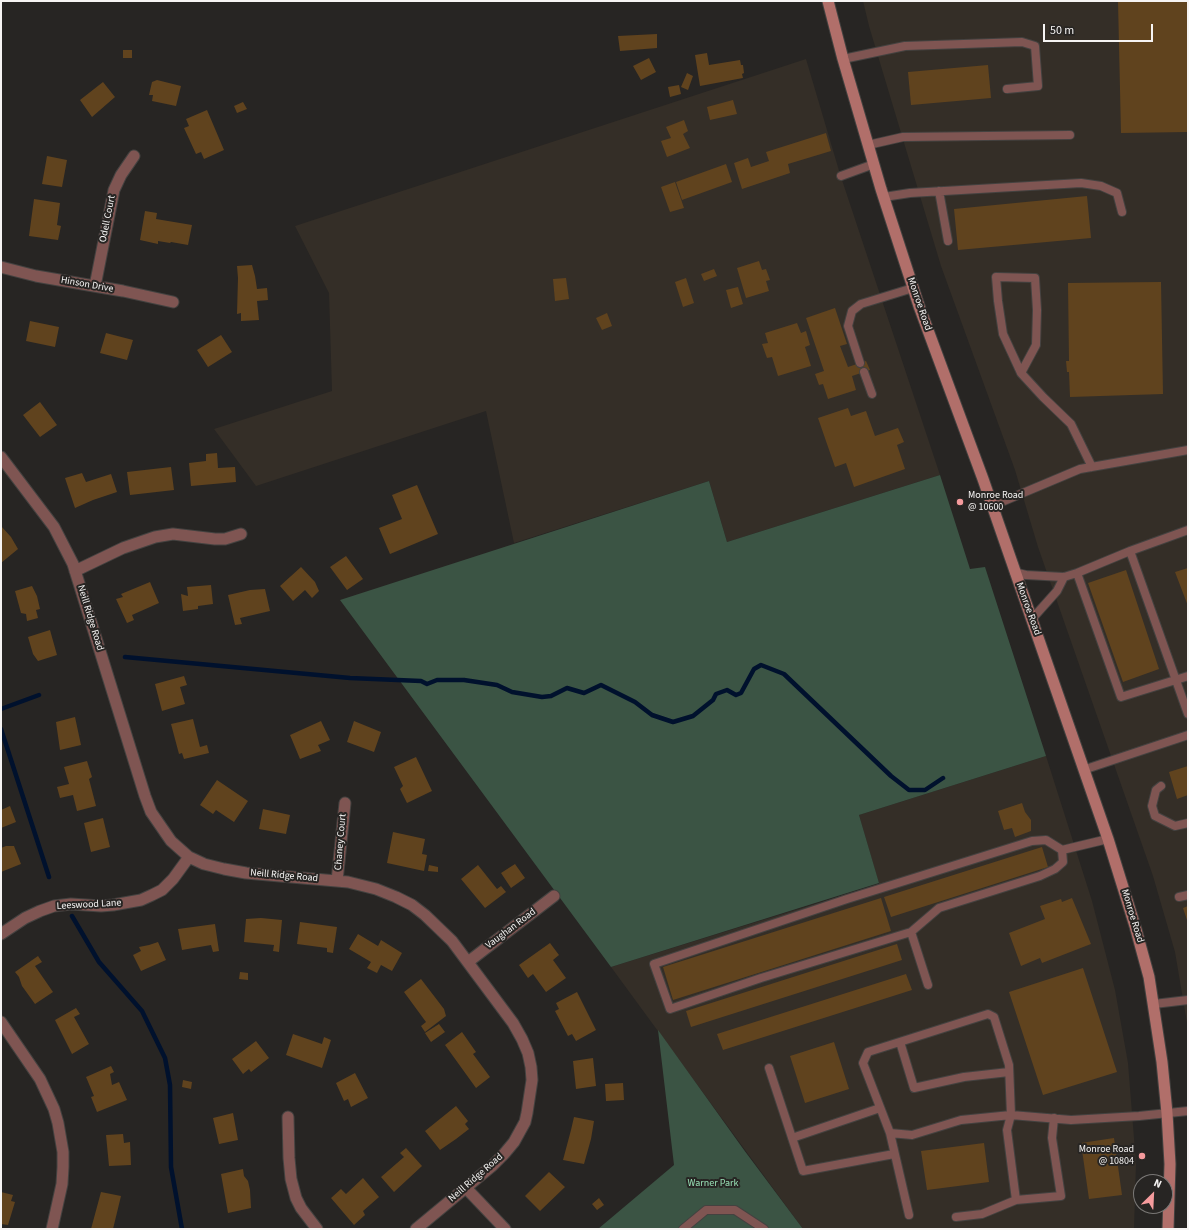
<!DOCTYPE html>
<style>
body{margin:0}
#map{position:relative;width:1189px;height:1230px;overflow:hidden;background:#272523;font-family:"Source Sans 3",sans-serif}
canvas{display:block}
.frame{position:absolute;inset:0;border:2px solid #f6f4f3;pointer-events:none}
.north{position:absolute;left:1133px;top:1174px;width:40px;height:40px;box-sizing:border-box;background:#272523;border:1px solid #7a7876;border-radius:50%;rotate:24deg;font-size:11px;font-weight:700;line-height:16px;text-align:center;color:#f6f4f3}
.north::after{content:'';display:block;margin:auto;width:14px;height:18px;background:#f59b9d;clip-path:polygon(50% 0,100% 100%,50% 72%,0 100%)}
.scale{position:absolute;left:1043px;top:24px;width:110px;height:18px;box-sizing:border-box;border:2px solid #f6f4f3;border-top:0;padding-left:5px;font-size:12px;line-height:14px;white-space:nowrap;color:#f6f4f3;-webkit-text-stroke:3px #272523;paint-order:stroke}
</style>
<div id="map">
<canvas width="1189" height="1230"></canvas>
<div class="frame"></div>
<div class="north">N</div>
<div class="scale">50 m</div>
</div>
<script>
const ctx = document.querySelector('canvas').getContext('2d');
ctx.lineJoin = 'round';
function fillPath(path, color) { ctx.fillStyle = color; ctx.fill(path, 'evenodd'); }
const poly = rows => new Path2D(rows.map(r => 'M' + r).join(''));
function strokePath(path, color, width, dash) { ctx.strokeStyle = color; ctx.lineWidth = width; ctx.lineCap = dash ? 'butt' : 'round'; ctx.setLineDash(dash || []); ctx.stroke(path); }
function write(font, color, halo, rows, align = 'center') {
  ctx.font = font + ' "Source Sans 3",sans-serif'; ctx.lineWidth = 4; ctx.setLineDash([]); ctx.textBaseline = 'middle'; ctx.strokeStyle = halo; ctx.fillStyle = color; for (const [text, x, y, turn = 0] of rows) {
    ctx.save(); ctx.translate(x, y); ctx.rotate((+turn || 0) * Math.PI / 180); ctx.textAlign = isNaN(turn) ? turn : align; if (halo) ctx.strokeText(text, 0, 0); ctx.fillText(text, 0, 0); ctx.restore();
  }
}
const built = poly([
 [863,1,1188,1,1188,1029,1175,952,1153,876,1038,547,1015,470,941,266,869,26],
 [806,59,840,174,940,475,727,542,709,481,514,543,486,411,256,486,214,429,332,391,329,293,295,226],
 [1046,756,1092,901,1115,990,1128,1063,1136,1163,1134,1229,803,1229,611,967,879,884,859,815]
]);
const green = poly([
 [940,475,970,569,985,567,1046,756,859,815,879,883,611,967,340,600,709,481,727,542],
 [658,1030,744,1150,803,1229,598,1229,674,1165]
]);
const stream = poly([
 [125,657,350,678,421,681,427,684,437,680,464,680,497,685,512,692,542,697,551,696,567,688,584,693,601,685,635,702,652,715,673,722,693,716,713,700,716,694,727,690,736,695,741,693,754,669,761,665,784,674,891,776,909,790,925,790,943,778],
 [1,709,39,695],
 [1,729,49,877],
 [72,916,99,962,142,1011,165,1058,170,1085,171,1167,182,1229]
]);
const building = poly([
 [1118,1,1188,1,1188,132,1121,133],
 [657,34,657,48,620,51,618,36],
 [123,50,132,50,132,58,123,58],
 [707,53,709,65,740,60,741,65,743,65,744,73,742,74,743,78,700,86,695,55],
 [649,58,656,72,641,80,633,66],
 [988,65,991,98,911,105,908,72],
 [687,73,693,76,688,90,681,87],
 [157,80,181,86,176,106,152,101,153,95,149,95,152,82],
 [103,82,115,97,92,117,80,100],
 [679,85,681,94,670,97,668,87],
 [733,100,737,114,710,120,707,107],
 [243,102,247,109,237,113,234,106],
 [207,110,224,150,204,159,201,152,196,154,184,128,189,126,186,119],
 [684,120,688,131,683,134,690,148,667,157,661,141,671,138,666,127],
 [826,133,831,151,788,164,790,173,742,189,734,163,748,158,751,167,769,161,766,152],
 [47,156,67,160,62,187,42,184],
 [726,164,732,182,682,200,676,182],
 [675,182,684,208,670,212,661,187],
 [1087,196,1091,238,958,250,954,209],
 [34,199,60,203,57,225,61,226,58,240,29,236],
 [145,211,157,213,156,219,192,225,188,245,171,242,170,243,158,241,158,244,140,240],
 [759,261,762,270,766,269,770,280,766,281,769,291,746,298,737,268],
 [252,265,255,276,257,289,267,288,268,300,257,301,259,320,241,321,241,313,237,314,238,278,237,266],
 [714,269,717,276,704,281,701,274],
 [566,278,569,299,555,301,553,279],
 [686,278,694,303,683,307,675,282],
 [1161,282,1163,394,1070,397,1069,372,1067,372,1066,361,1069,361,1068,283],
 [738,287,743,304,731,308,726,290],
 [835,308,847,344,840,346,848,367,866,361,870,370,852,376,856,390,828,399,823,384,819,385,815,374,824,371,806,318],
 [607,313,612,326,602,330,596,318],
 [30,321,59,327,55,347,26,341],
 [797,323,801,333,806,331,810,345,805,347,811,366,778,376,772,357,767,358,762,344,768,343,765,333],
 [106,333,133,340,127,360,100,353],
 [221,335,232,352,208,367,197,350],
 [40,402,57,425,40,437,23,415],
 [848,408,851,416,866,411,875,436,898,428,904,442,897,445,905,469,854,487,846,463,835,467,818,418],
 [217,453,218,468,235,467,236,482,191,486,189,463,206,461,206,454],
 [171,467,174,490,130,495,127,472],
 [82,473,86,482,111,474,117,492,93,500,75,508,65,478],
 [417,485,438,534,390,554,379,528,402,519,392,495],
 [1,526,11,537,18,549,1,563],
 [346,556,363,579,347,590,330,567],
 [301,567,315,582,319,591,312,598,305,590,293,601,280,586],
 [1188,568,1188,606,1175,572],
 [1126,570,1159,669,1123,682,1088,583],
 [150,582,159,603,132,615,134,620,127,623,116,599,123,597,121,594],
 [211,585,213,604,198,606,198,609,183,611,181,594,188,596,187,587],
 [32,586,37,596,40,609,36,610,38,618,27,621,26,614,21,613,15,591],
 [265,589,270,611,240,618,242,624,235,625,228,595,250,590],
 [50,630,57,655,38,661,33,654,28,637],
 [184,676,187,685,180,687,185,704,162,711,155,684],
 [75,717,81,745,60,750,56,722],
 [193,719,200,747,207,745,209,753,184,759,182,753,179,754,171,724],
 [321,721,330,740,318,745,321,751,300,759,290,735],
 [354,721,381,732,374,752,347,742],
 [416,757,432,791,407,803,400,789,403,786,394,767],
 [87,761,92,777,89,779,96,806,77,811,73,795,60,798,57,787,69,784,64,767],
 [1188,766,1188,795,1177,799,1169,772],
 [217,780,248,801,234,822,216,810,213,814,200,805],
 [1022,803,1025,812,1031,820,1031,831,1015,837,1012,828,1004,830,998,811],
 [10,806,16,822,1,828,1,810],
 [263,809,290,815,286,834,259,829],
 [103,818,110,847,91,852,84,823],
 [393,832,425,839,422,854,427,855,424,871,387,863],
 [6,846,14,846,21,864,1,872,1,848],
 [1042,847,1048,867,891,917,884,897],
 [515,864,525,878,511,888,501,873],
 [429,865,438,867,438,872,428,871],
 [478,865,497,889,501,886,506,892,485,908,461,879],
 [881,898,891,931,673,1000,663,967],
 [1072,898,1091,944,1042,963,1040,958,1021,966,1009,933,1045,919,1040,906,1061,899,1062,902],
 [1188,906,1188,923,1183,908],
 [261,918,282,920,279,952,273,951,274,945,244,942,246,919],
 [300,922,337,927,333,953,327,952,327,948,297,944],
 [215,924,219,951,213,952,211,945,182,950,178,929],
 [358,934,378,946,381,940,402,953,392,971,381,965,377,973,367,968,371,962,349,949],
 [158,942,166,960,141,971,133,955,141,951,139,947,149,945],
 [550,943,559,955,553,960,566,978,546,992,533,974,528,978,519,965],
 [897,944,902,960,691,1027,686,1011],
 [38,956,42,962,35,966,53,992,35,1004,22,986,19,977,15,972],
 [1083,968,1117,1072,1043,1095,1009,992],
 [240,972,248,973,248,980,239,979],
 [906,974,912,990,723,1050,717,1034],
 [421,979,444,1009,446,1016,425,1032,421,1026,426,1022,404,992],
 [577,992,596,1030,576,1041,572,1034,568,1036,555,1011,559,1009,556,1003],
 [76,1008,80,1014,74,1017,89,1044,72,1054,55,1020],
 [439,1024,445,1032,431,1042,425,1033],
 [462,1032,476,1052,473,1054,490,1077,476,1088,445,1045],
 [293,1034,322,1044,324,1037,331,1040,322,1068,286,1055],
 [256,1041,269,1058,251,1072,249,1069,243,1074,232,1059],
 [834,1042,849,1089,805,1103,790,1056],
 [593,1058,596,1086,576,1089,573,1061],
 [111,1066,114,1072,110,1074,112,1085,119,1082,127,1100,97,1112,91,1097,94,1096,86,1077],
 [355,1073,368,1098,351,1107,348,1099,344,1101,336,1083],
 [183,1080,192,1082,191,1089,182,1087],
 [623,1083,624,1100,606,1101,605,1084],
 [456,1106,468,1121,465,1124,469,1129,456,1139,440,1150,425,1131],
 [233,1113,238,1140,219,1144,213,1118],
 [574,1117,594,1121,591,1139,584,1164,563,1160,571,1130],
 [123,1134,124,1143,130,1142,131,1165,109,1166,106,1135],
 [1114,1138,1122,1195,1089,1199,1081,1143],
 [984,1143,989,1182,927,1190,921,1151],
 [406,1148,422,1166,394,1192,381,1177,404,1157,400,1153],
 [243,1169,244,1176,248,1181,250,1190,251,1208,228,1213,221,1174],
 [549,1172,565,1187,540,1211,525,1196],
 [363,1178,379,1197,363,1211,365,1215,354,1225,331,1198,341,1189,346,1194],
 [1,1192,13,1195,11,1201,15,1202,8,1225,1,1224],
 [101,1192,121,1196,113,1229,91,1229],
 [599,1198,604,1205,597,1210,592,1204]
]);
const service = poly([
 [843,59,905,46,1022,42,1035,46,1038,86,1007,89],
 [868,145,903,137,1070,135],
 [841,176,874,164],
 [939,191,948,241],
 [884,197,910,193,1081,183,1101,186,1117,193,1122,212],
 [860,363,848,326,852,311,861,304,913,288],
 [864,372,872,394],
 [1021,373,1036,345,1037,310,1035,278,996,277,998,301,1003,334,1021,373,1043,397,1071,424,1092,467],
 [992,506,1080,469,1188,450],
 [1130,551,1188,530],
 [1014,572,1026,575,1064,577,1077,573,1130,551,1188,714],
 [1077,573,1121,697,1188,676],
 [1031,620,1057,591,1064,577],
 [1083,770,1188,735],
 [1161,786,1156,790,1152,806,1155,816,1175,826,1188,823],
 [1179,897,1188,895],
 [911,932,761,978,670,1009,654,964,847,899,1032,841,1046,840,1062,850],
 [928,985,911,932,939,908,1040,876,1055,869,1063,862,1062,850,1108,839],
 [1154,1004,1188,1000],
 [900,1042,914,1088,964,1077,1009,1072],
 [769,1068,803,1171,894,1154],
 [890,1133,909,1215],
 [792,1138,880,1108],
 [1016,1200,1007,1130,1011,1115,1009,1065,994,1017,988,1014,868,1052,863,1063,890,1133,912,1135,961,1120,1011,1115,1071,1120,1139,1116,1188,1111],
 [956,1217,982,1214,1016,1200,1061,1196,1052,1138,1054,1118],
 [683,1229,706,1210,735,1210,764,1229]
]);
const minor = poly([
 [1,267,36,276,123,291,173,302],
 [95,286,114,190,121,175,134,156],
 [1,457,54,527,73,564,145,796,151,812,171,841,189,857,204,864,224,869,246,873,348,882,376,889,396,897,412,905,425,915,452,941,513,1023,522,1039,528,1053,531,1067,532,1080,527,1113,525,1122,514,1142,504,1154,492,1166,416,1229],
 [75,571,123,548,155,537,173,534,215,539,225,539,241,534],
 [337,881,345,803],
 [1,934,25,918,40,911,54,906,71,904,101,906,113,905,141,900,152,895,162,890,173,879,189,857],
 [468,962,554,896],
 [1,1022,40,1079,54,1109,58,1123,63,1152,63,1167,62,1184,52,1229],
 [288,1117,289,1158,291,1179,296,1198,301,1208,317,1229],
 [466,1188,505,1229]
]);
const secondary = poly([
 [828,1,843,59,881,189,919,306,983,479,1108,839,1135,926,1149,977,1162,1062,1167,1113,1170,1164,1168,1229]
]);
const markers = [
 [960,502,4,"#f59b9d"],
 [1142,1156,4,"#f59b9d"]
];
const streetNames = [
 ["Odell Court",108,219,-79],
 ["Hinson Drive",87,285,10],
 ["Monroe Road",919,304,71],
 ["Monroe Road",1028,609,70],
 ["Neill Ridge Road",90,618,73],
 ["Chaney Court",341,842,-85],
 ["Neill Ridge Road",284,876,5],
 ["Leeswood Lane",89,905,-3],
 ["Monroe Road",1132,916,73],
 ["Vaughan Road",511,929,-37],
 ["Neill Ridge Road",476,1178,-41]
];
const poiNames = [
 ["Monroe Road",968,496],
 ["@ 10600",968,508],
 ["Monroe Road",1134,1150,"right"],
 ["@ 10804",1134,1162,"right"]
];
const parkNames = [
 ["Warner Park",713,1184]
];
fillPath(built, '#342e27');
fillPath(green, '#3b5444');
strokePath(stream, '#00112d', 4.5);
fillPath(building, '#60431e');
strokePath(service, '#444240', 10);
strokePath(minor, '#444240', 13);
strokePath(secondary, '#444240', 13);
strokePath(service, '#7f5552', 8);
strokePath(minor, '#7f5552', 11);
strokePath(secondary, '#b16f6a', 11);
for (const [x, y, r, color] of markers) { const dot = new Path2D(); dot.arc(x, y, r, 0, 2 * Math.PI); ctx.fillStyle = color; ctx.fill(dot); strokePath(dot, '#272523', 1.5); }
write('10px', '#f6f4f3', '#272523', streetNames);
write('10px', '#f6f4f3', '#272523', poiNames, 'left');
write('10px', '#97e0b5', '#272523', parkNames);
</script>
